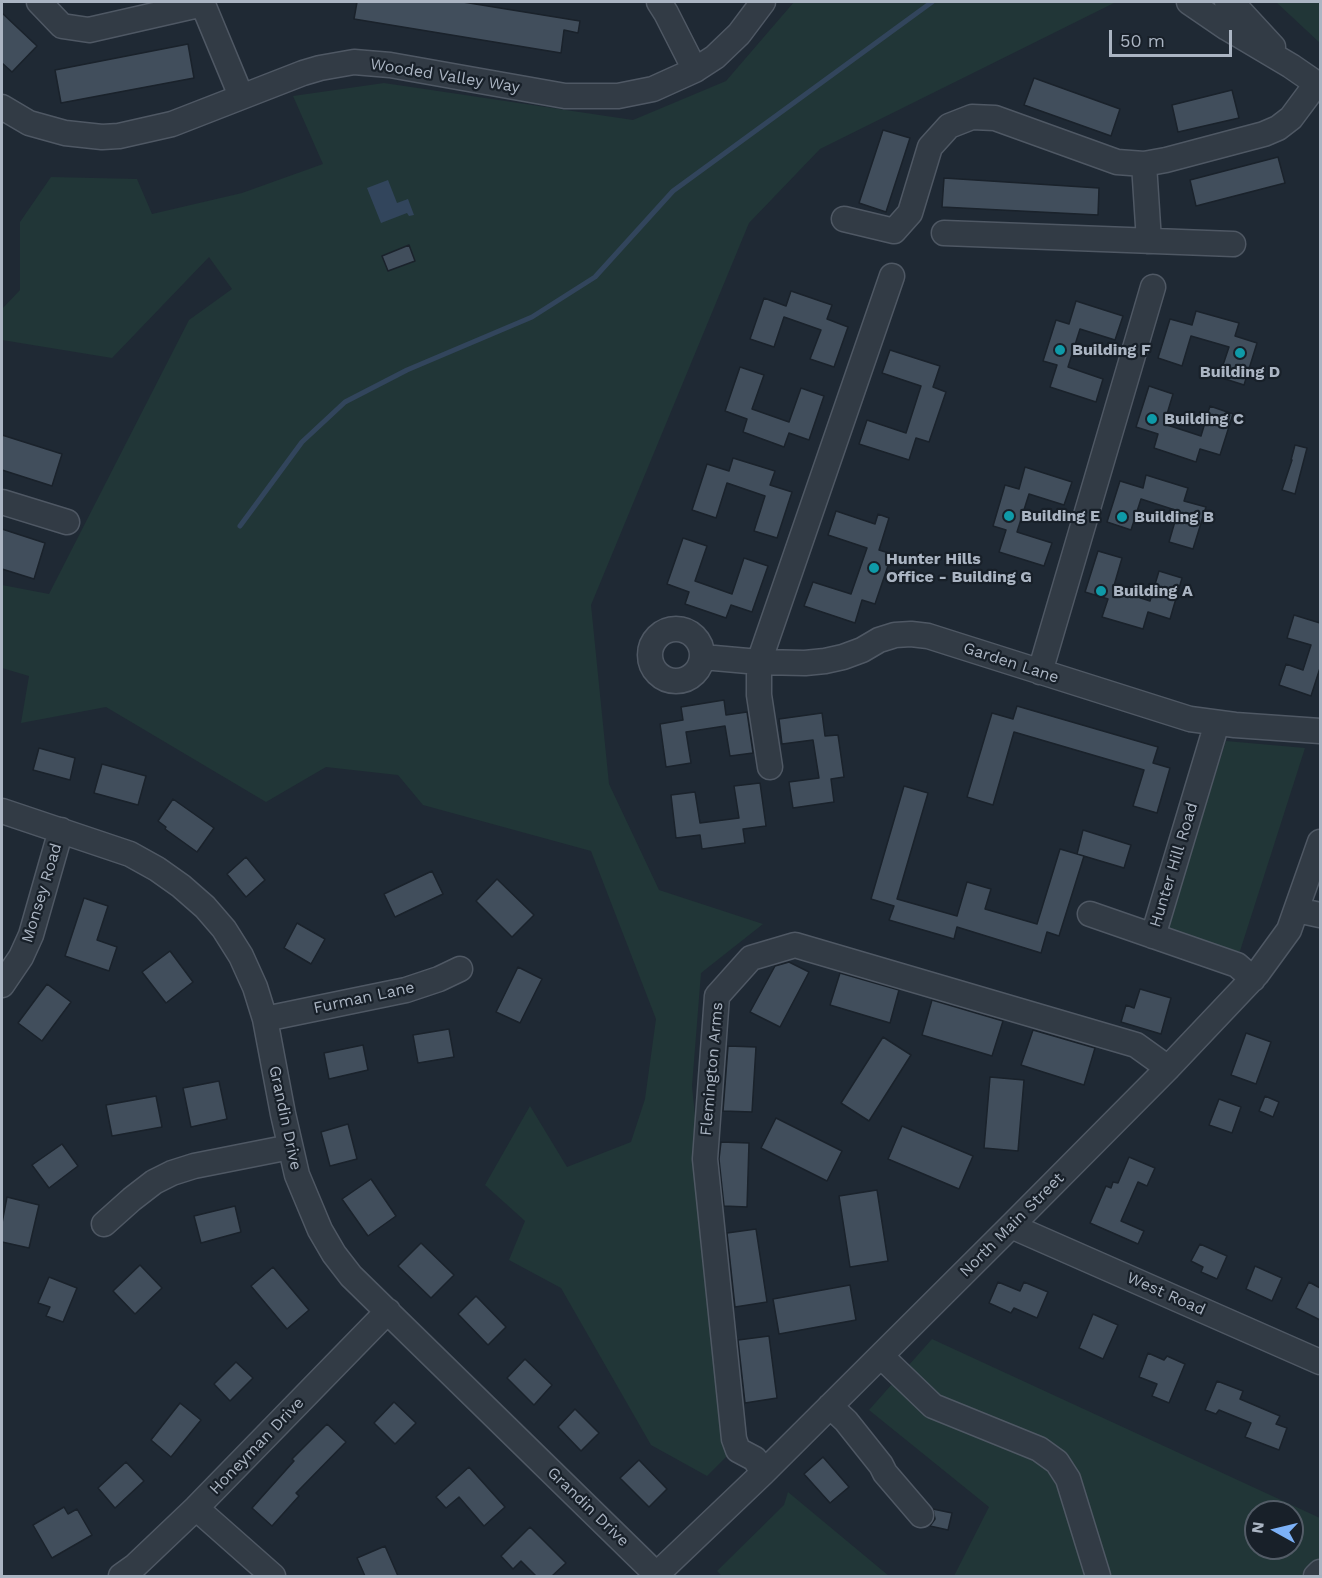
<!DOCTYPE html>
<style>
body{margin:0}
#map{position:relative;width:1322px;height:1578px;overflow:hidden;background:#1f2934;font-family:"Work Sans",sans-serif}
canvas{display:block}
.frame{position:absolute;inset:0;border:3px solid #abb5c3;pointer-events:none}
.north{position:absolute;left:1244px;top:1500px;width:60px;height:60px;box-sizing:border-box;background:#182029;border:2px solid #535c67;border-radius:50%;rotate:278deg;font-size:16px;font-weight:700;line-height:24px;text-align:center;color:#abb5c3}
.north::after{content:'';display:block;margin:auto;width:21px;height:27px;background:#7cb1f7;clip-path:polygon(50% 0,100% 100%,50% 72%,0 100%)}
.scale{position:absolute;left:1109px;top:30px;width:123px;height:27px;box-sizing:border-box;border:3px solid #abb5c3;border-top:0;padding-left:8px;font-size:18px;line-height:21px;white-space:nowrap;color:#abb5c3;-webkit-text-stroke:4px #182029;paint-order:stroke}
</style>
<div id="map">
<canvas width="1322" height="1578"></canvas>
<div class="frame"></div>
<div class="north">N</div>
<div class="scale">50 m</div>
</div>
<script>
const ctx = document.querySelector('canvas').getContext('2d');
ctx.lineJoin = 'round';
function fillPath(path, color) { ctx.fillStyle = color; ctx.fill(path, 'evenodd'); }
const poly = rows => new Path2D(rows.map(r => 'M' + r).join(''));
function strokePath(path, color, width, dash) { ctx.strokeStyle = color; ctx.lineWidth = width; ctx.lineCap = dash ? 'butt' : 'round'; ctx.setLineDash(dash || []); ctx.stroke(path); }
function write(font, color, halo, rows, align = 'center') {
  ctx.font = font + ' "Work Sans",sans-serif'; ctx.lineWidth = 4.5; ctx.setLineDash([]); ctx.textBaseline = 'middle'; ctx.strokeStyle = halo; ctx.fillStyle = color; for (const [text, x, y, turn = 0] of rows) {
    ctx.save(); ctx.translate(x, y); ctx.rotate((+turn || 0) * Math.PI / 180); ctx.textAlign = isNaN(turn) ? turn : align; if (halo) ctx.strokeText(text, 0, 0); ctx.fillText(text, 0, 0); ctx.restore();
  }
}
const green = poly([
 [794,2,1116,2,820,149,749,223,591,605,609,784,659,890,763,924,701,973,692,1086,727,1441,733,1450,707,1476,651,1445,561,1288,509,1260,525,1221,485,1185,530,1106,567,1167,631,1142,645,1099,656,1019,591,851,423,805,398,775,326,767,266,802,106,707,21,723,29,676,2,668,2,585,49,594,189,320,232,289,209,257,112,358,2,340,2,309,20,290,20,222,51,177,137,179,152,214,242,193,323,164,293,96,384,83,633,120,726,81],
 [1275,2,1320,2,1320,43,1276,2],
 [1226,741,1305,748,1240,951,1227,952,1166,931],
 [932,1339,1320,1518,1320,1576,954,1576,989,1507,869,1410],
 [1256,1512,1292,1512,1292,1548,1256,1548],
 [788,1492,889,1576,722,1576,717,1571,784,1505]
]);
const water = poly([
 [388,180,397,203,408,199,414,215,409,216,407,213,381,223,367,188]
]);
const stream = poly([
 [240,526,302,442,345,402,407,370,532,317,595,277,673,191,932,2]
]);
const building = poly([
 [357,2,463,2,580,21,578,33,564,30,561,53,354,19,357,2],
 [2,13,37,46,12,72,2,63,2,13],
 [188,44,194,78,61,103,55,70,188,44],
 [1034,78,1120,109,1111,136,1024,105,1034,78],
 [1232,90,1239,118,1178,132,1172,105,1232,90],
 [883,130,910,138,886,212,859,203,883,130],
 [1278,157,1285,183,1196,206,1190,180,1278,157],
 [944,178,1099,188,1098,215,942,207,944,178],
 [409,245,415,261,388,271,382,256,409,245],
 [791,291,832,305,827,319,848,327,834,367,810,359,821,330,784,317,774,347,750,339,764,298,786,306,791,291],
 [1076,301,1123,316,1115,340,1080,329,1068,367,1103,379,1096,402,1050,387,1057,365,1043,361,1056,320,1069,324,1076,301],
 [1196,311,1239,323,1235,336,1257,343,1244,385,1219,377,1229,347,1191,336,1182,366,1158,358,1170,319,1192,325,1196,311],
 [890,350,940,366,933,387,946,392,929,442,916,438,909,460,859,444,867,420,906,433,921,386,882,373,890,350],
 [740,367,764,375,752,409,789,422,801,388,824,396,809,440,789,433,784,447,743,432,747,419,725,411,740,367],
 [1149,386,1173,394,1164,424,1201,436,1210,406,1233,414,1220,455,1200,449,1196,462,1154,448,1158,434,1136,427,1149,386],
 [2,435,62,454,52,486,2,470,2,435],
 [1295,445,1307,448,1295,494,1282,490,1292,460,1291,460,1295,445],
 [733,458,775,471,770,485,792,492,777,538,754,531,765,496,727,483,716,518,692,510,707,464,729,471,733,458],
 [1025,467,1072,482,1064,505,1029,494,1017,532,1052,543,1044,566,999,552,1006,530,993,526,1005,485,1019,489,1025,467],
 [1146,475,1188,488,1184,501,1206,507,1193,549,1169,542,1178,511,1141,499,1131,530,1107,522,1120,481,1143,488,1146,475],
 [836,511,875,524,878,514,889,518,879,550,892,554,875,604,862,600,855,623,804,606,813,582,851,594,867,548,828,535,836,511],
 [2,529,45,543,34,579,2,569,2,529],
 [683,538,707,546,695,581,732,594,744,558,768,566,752,612,731,605,726,618,685,604,689,592,667,584,683,538],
 [1098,551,1122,558,1113,589,1150,601,1159,571,1182,578,1170,619,1148,612,1143,629,1102,617,1108,599,1085,592,1098,551],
 [1294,615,1320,623,1320,668,1311,696,1279,685,1286,664,1303,670,1311,645,1287,638,1294,615],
 [724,700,726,715,747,712,753,753,730,756,725,726,686,732,691,763,666,767,660,724,683,720,681,707,724,700],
 [1017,706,1158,747,1153,763,1170,768,1157,813,1133,806,1144,770,1014,732,993,805,967,797,992,713,1013,719,1017,706],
 [822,713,825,736,838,735,844,777,831,779,834,802,793,808,789,782,819,778,813,740,782,744,779,719,822,713],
 [39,748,75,758,70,780,33,770,39,748],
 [102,764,146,776,138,805,94,793,102,764],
 [760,783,766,826,743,829,745,843,702,849,700,835,676,838,671,795,695,792,700,823,739,818,734,786,760,783],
 [904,786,928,793,897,899,957,916,967,882,991,889,985,909,1037,924,1060,849,1084,856,1059,936,1047,932,1041,953,957,927,954,939,889,920,894,906,871,899,904,786],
 [173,799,214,828,197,852,165,829,166,827,158,821,173,799],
 [1083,830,1131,845,1124,868,1077,854,1083,830],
 [246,857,265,880,246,897,227,874,246,857],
 [432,871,443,894,395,917,384,894,432,871],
 [497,879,534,915,512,937,476,901,497,879],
 [84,898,108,906,97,940,117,947,109,971,65,956,84,898],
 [297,923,325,939,311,964,284,948,297,923],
 [170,951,193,982,166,1003,142,972,170,951],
 [789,962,809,972,780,1027,750,1012,775,966,789,962],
 [518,967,542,979,520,1023,496,1012,518,967],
 [840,973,899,990,890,1023,830,1005,840,973],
 [47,984,71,1002,42,1041,18,1023,47,984],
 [1140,989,1171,998,1161,1034,1121,1022,1126,1005,1134,1008,1140,989],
 [932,1000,1003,1021,992,1056,922,1035,932,1000],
 [449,1029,454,1057,418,1063,413,1035,449,1029],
 [1033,1030,1095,1048,1084,1085,1021,1065,1033,1030],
 [1246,1033,1271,1042,1256,1084,1231,1075,1246,1033],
 [883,1037,911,1055,869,1121,841,1103,883,1037],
 [363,1045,368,1070,329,1079,324,1053,363,1045],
 [728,1046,756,1047,752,1112,723,1111,728,1046],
 [990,1077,1024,1080,1018,1151,984,1148,990,1077],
 [219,1081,227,1119,191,1127,183,1088,219,1081],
 [156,1096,162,1127,112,1136,106,1105,156,1096],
 [1265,1096,1279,1102,1273,1117,1259,1111,1265,1096],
 [1219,1099,1241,1107,1232,1133,1209,1125,1219,1099],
 [776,1118,842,1151,827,1181,761,1148,776,1118],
 [348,1124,357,1159,330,1166,321,1132,348,1124],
 [902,1126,973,1156,959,1189,888,1159,902,1126],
 [721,1142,749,1143,747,1207,724,1206,719,1159,721,1142],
 [62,1144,78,1166,49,1188,32,1165,62,1144],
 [1129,1157,1155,1168,1147,1186,1138,1182,1121,1221,1144,1231,1138,1244,1090,1223,1106,1186,1111,1188,1113,1182,1118,1183,1129,1157],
 [371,1179,396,1216,368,1236,342,1199,371,1179],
 [877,1190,888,1261,850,1267,839,1196,877,1190],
 [7,1197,39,1205,29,1248,2,1242,2,1223,7,1197],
 [235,1206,241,1232,201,1243,194,1216,235,1206],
 [756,1229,767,1302,735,1307,727,1233,756,1229],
 [421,1243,454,1275,431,1298,398,1266,421,1243],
 [1200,1244,1227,1256,1217,1279,1201,1272,1203,1267,1191,1261,1200,1244],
 [140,1265,162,1288,135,1314,113,1291,140,1265],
 [1255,1266,1282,1278,1272,1301,1246,1289,1255,1266],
 [273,1267,309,1310,287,1329,251,1286,273,1267],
 [49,1277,77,1288,63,1322,46,1316,50,1307,38,1303,49,1277],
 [998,1282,1020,1291,1024,1282,1048,1292,1037,1318,1014,1308,1011,1313,989,1303,998,1282],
 [1309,1282,1320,1288,1320,1320,1296,1308,1309,1282],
 [850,1285,856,1320,779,1334,773,1299,850,1285],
 [476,1296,506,1327,488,1345,458,1314,476,1296],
 [1093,1314,1118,1325,1103,1359,1079,1348,1093,1314],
 [769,1336,777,1398,745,1403,738,1340,769,1336],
 [1148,1353,1164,1360,1167,1356,1185,1364,1169,1403,1152,1396,1157,1384,1139,1377,1148,1353],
 [525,1359,552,1385,534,1405,507,1378,525,1359],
 [236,1362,253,1378,230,1401,214,1384,236,1362],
 [1217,1381,1243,1391,1240,1399,1280,1416,1276,1424,1287,1428,1279,1450,1245,1437,1251,1423,1219,1410,1216,1414,1205,1410,1217,1381],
 [394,1402,416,1423,395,1444,374,1423,394,1402],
 [180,1403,201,1420,171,1457,151,1440,180,1403],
 [575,1409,599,1433,581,1451,558,1427,575,1409],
 [327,1424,346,1442,296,1493,299,1496,272,1526,252,1508,294,1461,292,1459,327,1424],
 [823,1457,849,1487,830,1503,804,1474,823,1457],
 [639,1460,667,1489,649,1507,620,1478,639,1460],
 [126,1462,144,1481,115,1508,98,1488,126,1462],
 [469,1467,505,1507,484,1526,459,1497,446,1508,436,1497,469,1467],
 [64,1507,68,1514,77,1509,92,1535,52,1558,33,1525,64,1507],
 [933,1509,952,1513,948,1530,930,1526,935,1519,933,1509],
 [530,1527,566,1563,552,1576,536,1576,521,1561,513,1569,501,1556,530,1527],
 [385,1546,398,1576,365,1576,357,1558,385,1546]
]);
const minor = poly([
 [39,2,62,26,89,30,203,4],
 [202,2,241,96],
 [659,2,666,13,695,70],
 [1189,2,1227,28,1291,66,1320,86],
 [1227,2,1238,9,1273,47],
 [2,107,29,123,65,133,102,137,119,136,172,124,303,73,320,68,354,62,390,65,565,96,618,96,653,89,695,70,715,57,739,34,763,2],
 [1144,164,1149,241],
 [844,219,894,231,910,213,930,147,949,126,972,117,995,118,1117,162,1144,164,1166,160,1264,134,1278,128,1291,118,1317,83],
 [944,233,1233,244],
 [2,502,67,522],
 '650 655a26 26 0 1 1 52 0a26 26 0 1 1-52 0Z',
 [703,657,759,662,805,663,825,661,843,657,862,650,879,640,895,635,911,634,928,636,950,643,1190,719,1235,725,1320,731],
 [1040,672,1153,287],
 [770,767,759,695,759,662,892,276],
 [2,811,130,854,157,869,181,886,205,907,224,929,241,956,255,987,265,1019,283,1114,297,1175,320,1230,334,1254,351,1276,657,1575],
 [1297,910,1320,915],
 [1090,914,1237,965,1253,979],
 [1153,936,1217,723],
 [2,985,21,957,31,935,61,830],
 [265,1019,406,990,439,979,460,969],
 [104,1224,132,1199,154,1182,172,1173,194,1166,290,1147],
 [1011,1226,1320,1362],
 [881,1356,933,1406,1039,1449,1057,1462,1068,1479,1098,1576],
 [830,1406,846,1421,881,1465,885,1473,921,1515],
 [763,1473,755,1459,738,1450,734,1439,705,1159,717,996,751,958,795,945,1136,1045,1168,1068],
 [196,1508,273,1576],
 [121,1576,135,1566,196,1508,388,1311],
 [655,1576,763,1473,1011,1226,1168,1068,1257,974,1289,930,1320,842],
 [1316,1576,1320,1572]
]);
const markers = [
 [1060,350,6,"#0f9aa8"],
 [1240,353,6,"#0f9aa8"],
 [1152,419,6,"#0f9aa8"],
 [1009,516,6,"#0f9aa8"],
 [1122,517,6,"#0f9aa8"],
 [874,568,6,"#0f9aa8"],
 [1101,591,6,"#0f9aa8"]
];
const streetNames = [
 ["Wooded Valley Way",445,76,9],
 ["Garden Lane",1011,663,18],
 ["Hunter Hill Road",1174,865,-73],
 ["Monsey Road",42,893,-73],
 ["Furman Lane",364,998,-12],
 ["Flemington Arms",712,1069,-85],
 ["Grandin Drive",285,1118,78],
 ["North Main Street",1012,1225,-45],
 ["West Road",1166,1294,24],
 ["Honeyman Drive",257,1446,-46],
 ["Grandin Drive",588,1507,44]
];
const poiNames = [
 ["Building F",1072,350],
 ["Building D",1240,372,"center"],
 ["Building C",1164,419],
 ["Building E",1021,516],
 ["Building B",1134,517],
 ["Hunter Hills",886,559],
 ["Office - Building G",886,577],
 ["Building A",1113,591]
];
fillPath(green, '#213637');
fillPath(water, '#32455c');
strokePath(stream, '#32455c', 5);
fillPath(building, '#414e5c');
strokePath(building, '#1a222b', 1.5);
strokePath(minor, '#4f5864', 27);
strokePath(minor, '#323b45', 24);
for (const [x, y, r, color] of markers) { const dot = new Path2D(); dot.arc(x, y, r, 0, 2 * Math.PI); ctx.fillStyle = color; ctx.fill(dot); strokePath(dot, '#182029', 2); }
write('16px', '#abb5c3', '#182029', streetNames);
write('bold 16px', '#abb5c3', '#182029', poiNames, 'left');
</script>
